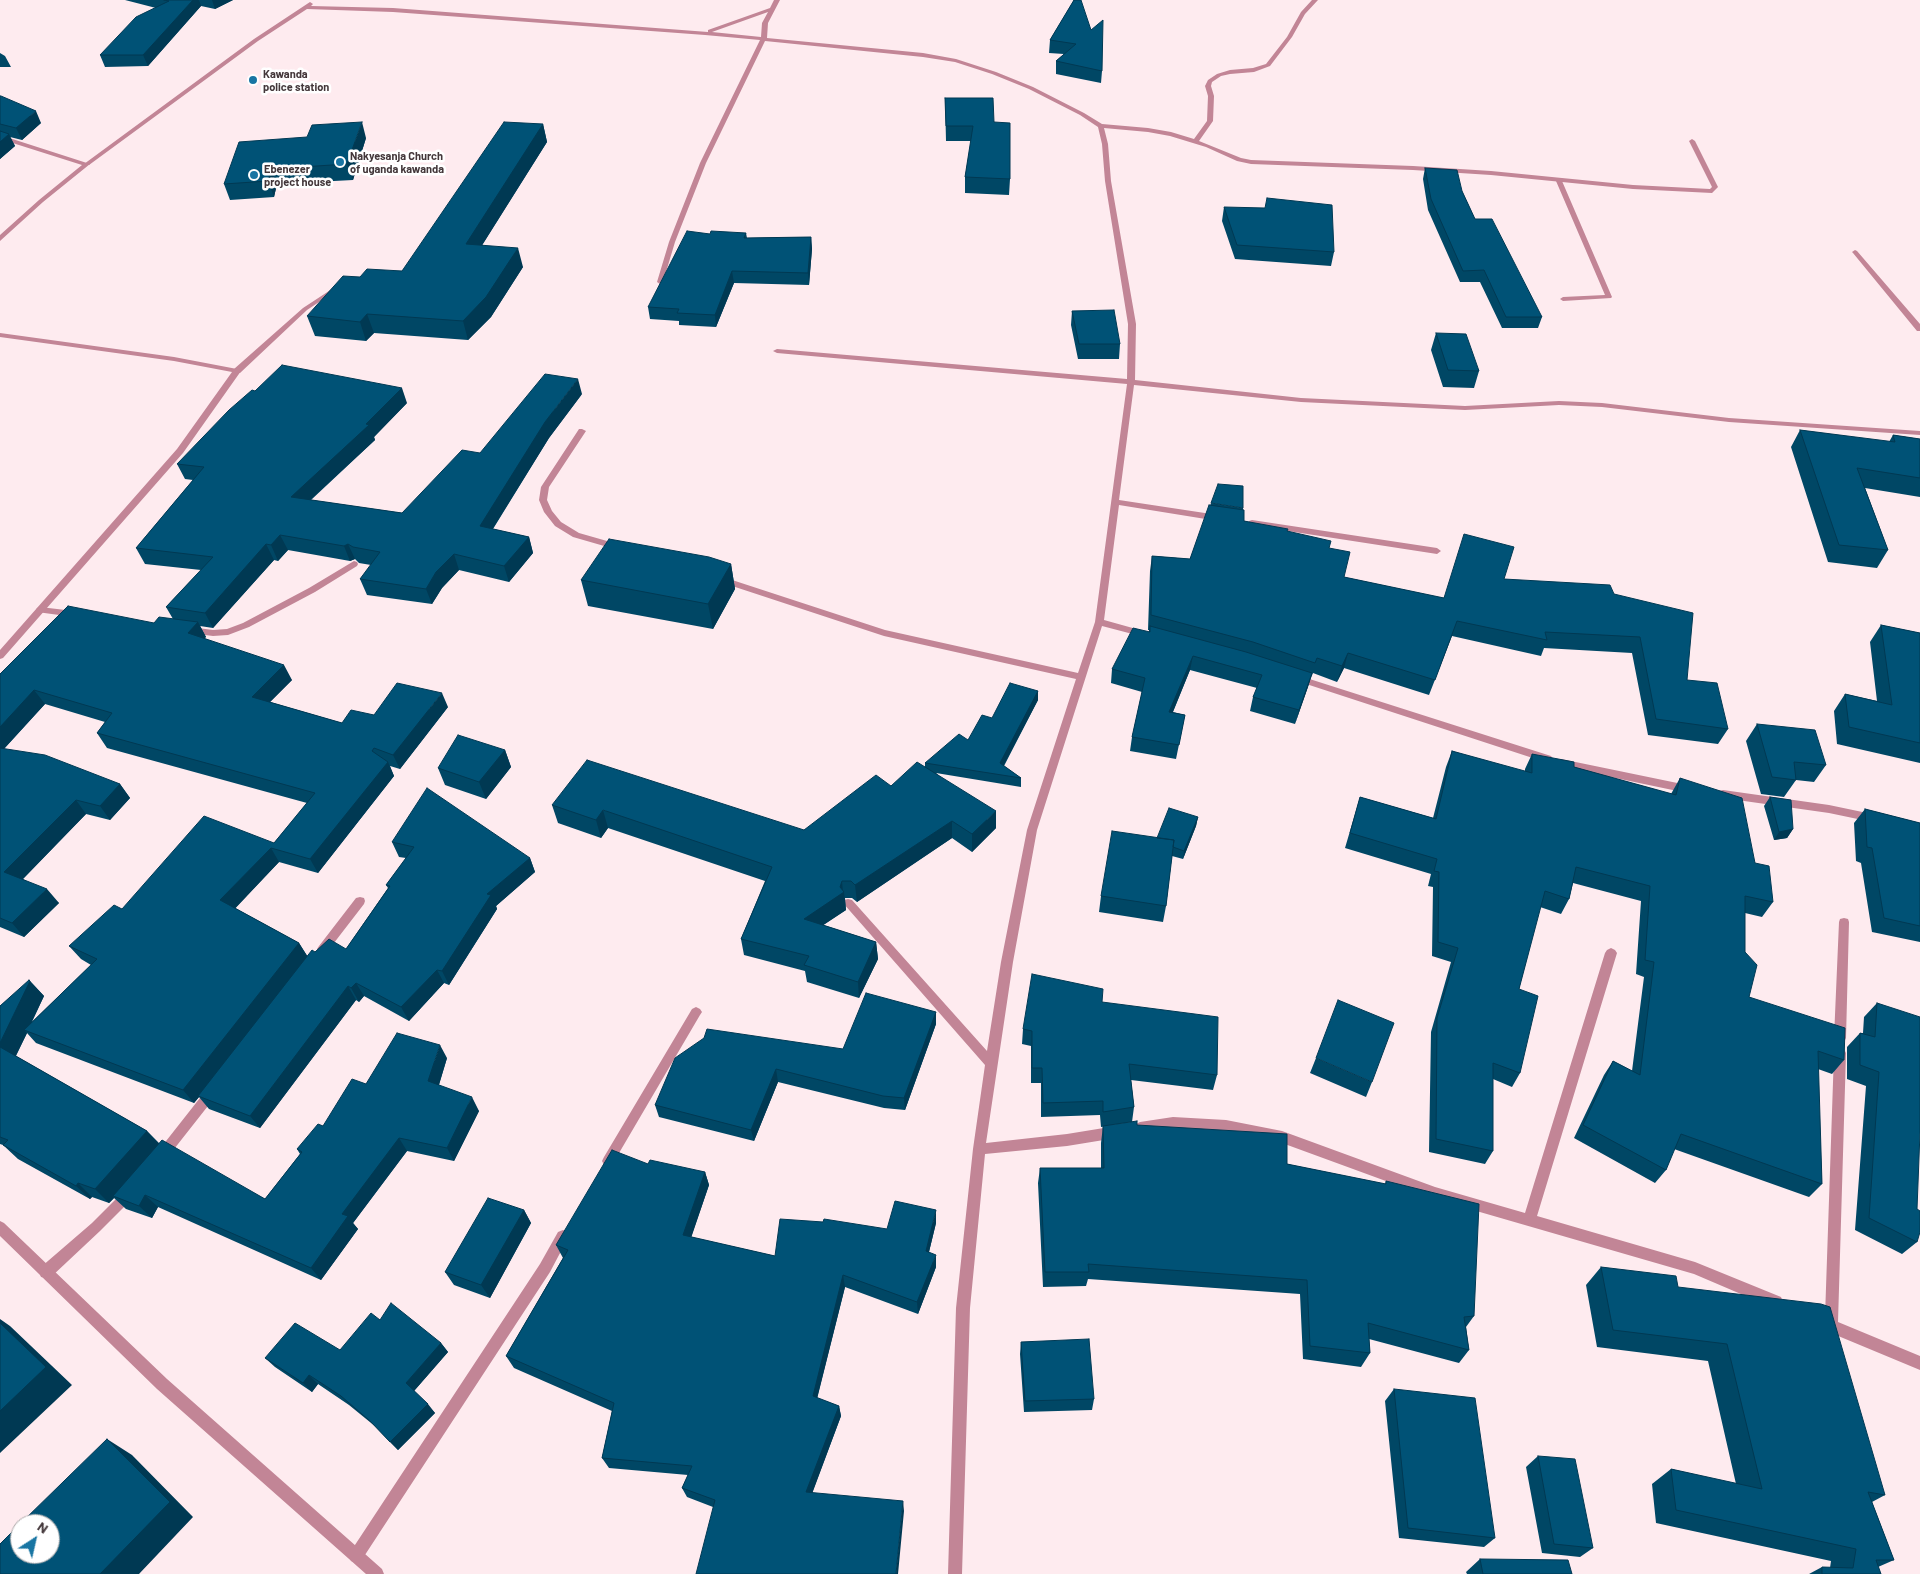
<!DOCTYPE html>
<style>
body{margin:0}
#map{position:relative;width:1920px;height:1574px;overflow:hidden;background:#feebef;font-family:Barlow,sans-serif}
canvas{display:block}
.north{position:absolute;left:10px;top:1514px;width:50px;height:50px;box-sizing:border-box;background:#fff;border:1px solid #b4afb0;border-radius:50%;rotate:35deg;font-size:14px;font-weight:700;line-height:20px;text-align:center;color:#43373a}
.north::after{content:'';display:block;margin:auto;width:18px;height:22px;background:#1875a3;clip-path:polygon(50% 0,100% 100%,50% 72%,0 100%)}
</style>
<div id="map">
<canvas width="1920" height="1574"></canvas>
<div class="north">N</div>
</div>
<script>
const ctx = document.querySelector('canvas').getContext('2d');
ctx.lineJoin = 'round';
const poly = rows => new Path2D(rows.map(r => 'M' + r).join(''));
function fillPath(path, color) { ctx.fillStyle = color; ctx.fill(path, 'evenodd'); }
function strokePath(path, color, width, dash) { ctx.strokeStyle = color; ctx.lineWidth = width; ctx.lineCap = dash ? 'butt' : 'round'; ctx.setLineDash(dash || []); ctx.stroke(path); }
function write(font, color, halo, rows, align = 'center') {
  ctx.font = font + ' Barlow,sans-serif'; ctx.lineWidth = 5; ctx.setLineDash([]); ctx.textBaseline = 'middle'; ctx.strokeStyle = halo; ctx.fillStyle = color; for (const [text, x, y, turn = 0] of rows) {
    ctx.save(); ctx.translate(x, y); ctx.rotate((+turn || 0) * Math.PI / 180); ctx.textAlign = isNaN(turn) ? turn : align; if (halo) ctx.strokeText(text, 0, 0); ctx.fillText(text, 0, 0); ctx.restore();
  }
}
const service = poly([
 [1559,179,1562,181,1612,297,1611,298,1563,301,1560,299,1563,297,1605,295,1556,181,1559,179]
]);
const minor = poly([
 [774,0,780,0,768,23,767,38,923,53,956,59,996,72,1033,87,1084,113,1102,124,1148,128,1171,132,1194,139,1207,121,1208,96,1205,86,1208,80,1217,74,1230,70,1253,68,1266,64,1287,37,1301,12,1312,0,1318,0,1305,14,1292,37,1270,66,1254,72,1230,74,1221,76,1212,82,1211,86,1214,96,1213,121,1199,141,1241,158,1251,160,1413,166,1491,171,1633,185,1710,189,1712,187,1689,141,1692,139,1695,141,1718,187,1712,193,1633,189,1491,175,1413,170,1251,164,1237,161,1206,147,1170,136,1148,132,1104,128,1108,144,1111,181,1136,324,1135,380,1301,398,1465,406,1559,401,1602,403,1729,418,1920,431,1920,435,1729,422,1602,407,1559,405,1465,410,1301,402,1134,385,1119,500,1218,515,1222,518,1218,521,1119,505,1104,620,1147,632,1149,634,1144,637,1102,626,1037,830,1013,962,986,1143,1067,1134,1116,1126,1120,1128,1122,1132,1120,1136,1116,1138,1067,1146,985,1154,970,1308,962,1574,948,1574,956,1308,973,1149,985,1065,843,903,844,900,848,899,852,900,987,1051,1001,962,1027,830,1076,679,884,636,720,582,719,580,720,578,726,578,885,630,1078,673,1095,622,1127,384,777,353,773,351,777,349,1127,379,1128,324,1105,181,1102,144,1098,127,1080,115,1029,89,992,74,955,62,923,57,765,41,706,163,675,242,663,282,660,284,657,282,669,242,700,163,760,40,705,35,393,12,307,9,258,41,89,165,84,164,254,39,310,2,313,4,311,6,393,8,708,32,708,30,770,8,774,0],
 [768,12,762,23,761,37,712,32,768,12],
 [1855,250,1857,251,1920,324,1920,331,1917,331,1853,253,1852,252,1855,250],
 [332,289,337,290,307,310,240,373,234,373,234,369,303,308,332,289],
 [579,429,582,429,586,431,549,487,547,500,552,511,561,522,579,533,621,545,621,549,618,550,573,537,555,526,544,512,539,500,541,487,579,429],
 [1252,520,1437,548,1441,551,1437,554,1249,525,1249,521,1252,520],
 [354,561,357,562,358,564,357,566,315,592,249,627,228,635,213,636,190,633,185,630,190,627,213,630,227,629,243,623,309,588,354,561],
 [40,607,74,611,78,614,74,617,37,612,36,610,37,608,40,607],
 [1297,675,1551,756,1553,759,1548,763,1294,680,1292,678,1294,676,1297,675],
 [1561,759,1687,785,1691,786,1692,789,1691,792,1687,793,1558,766,1556,763,1558,760,1561,759],
 [1723,790,1829,805,1872,814,1876,815,1877,818,1876,821,1872,822,1829,813,1723,798,1719,797,1718,794,1719,791,1723,790],
 [360,897,364,898,365,901,364,904,327,952,323,954,319,952,317,949,319,946,356,898,360,897],
 [1844,918,1848,919,1849,922,1846,1038,1844,1042,1840,1043,1836,1042,1834,1038,1839,922,1840,919,1844,918],
 [1611,948,1615,950,1617,953,1537,1216,1695,1262,1781,1297,1783,1302,1781,1307,1776,1309,1694,1274,1435,1199,1282,1143,1226,1132,1173,1129,1140,1134,1136,1132,1134,1128,1136,1124,1140,1122,1173,1117,1226,1120,1282,1131,1435,1187,1525,1213,1605,953,1607,950,1611,948],
 [696,1007,700,1009,702,1012,700,1015,612,1165,608,1167,604,1165,602,1161,604,1157,692,1009,696,1007],
 [1840,1048,1844,1049,1846,1053,1838,1322,1920,1356,1920,1370,1819,1328,1817,1323,1819,1318,1825,1317,1834,1053,1836,1049,1840,1048],
 [211,1088,215,1089,217,1093,215,1097,167,1158,163,1160,159,1158,157,1154,159,1150,207,1089,211,1088],
 [129,1188,133,1190,135,1194,133,1198,100,1231,51,1277,46,1278,41,1277,39,1272,41,1267,92,1223,125,1190,129,1188],
 [563,1230,568,1232,569,1236,550,1272,361,1561,356,1563,351,1561,349,1556,351,1551,540,1264,558,1232,563,1230]
]);
const tertiary = poly([
 [0,135,90,164,43,202,0,241,0,235,39,200,82,165,0,139,0,135],
 [0,333,174,357,237,369,241,371,183,453,3,658,0,659,0,650,177,449,232,372,174,361,0,337,0,333],
 [0,1221,4,1223,167,1379,382,1569,384,1574,366,1574,157,1389,0,1236,0,1221]
]);
const wall = poly([
 [125,0,233,0,215,9,201,6,148,66,105,67,100,55,156,8],
 [1074,0,1102,71,1101,83,1056,74,1056,61,1064,54,1049,53,1050,40],
 [0,53,5,56,11,67,0,67],
 [0,96,41,123,22,140,10,137,15,146,0,159],
 [945,98,994,122,1010,179,1009,195,965,193,965,177,971,141,946,141],
 [543,124,547,142,482,245,523,267,491,317,468,340,374,333,366,341,315,336,307,316,360,277,402,271],
 [366,138,353,180,277,184,274,197,230,200,224,184],
 [1425,168,1462,191,1475,219,1542,317,1538,328,1502,328,1480,282,1460,282,1428,210,1423,179],
 [1224,207,1334,252,1331,266,1235,259,1222,221],
 [746,233,747,238,811,237,812,249,809,285,734,283,716,327,679,325,679,321,650,319,648,307,710,234],
 [1072,311,1120,344,1119,359,1078,359,1071,325],
 [1436,333,1479,371,1474,388,1443,387,1431,350],
 [582,394,549,438,493,529,529,537,533,553,509,582,459,570,442,588,432,604,367,595,360,579,371,565,359,563,355,559,350,561,288,550,278,561,274,560,213,628,200,626,206,637,204,638,292,680,270,702,342,723,374,715,448,707,400,769,390,766,394,776,318,873,279,862,235,908,299,943,307,956,315,952,346,949,388,888,386,885,406,858,399,857,392,842,530,858,535,872,496,906,497,909,449,985,444,983,409,1021,364,996,359,1002,356,1000,260,1128,209,1109,199,1097,194,1103,36,1043,27,1033,16,1056,147,1131,159,1143,265,1199,300,1154,297,1149,323,1126,366,1084,447,1058,439,1085,479,1111,454,1161,407,1151,353,1223,358,1229,321,1280,158,1207,152,1218,126,1209,114,1198,109,1203,92,1197,90,1199,18,1159,3,1145,0,1144,0,1006,30,981,44,996,32,1022,91,965,81,959,69,946,122,909,274,843,307,803,107,748,97,733,105,722,45,704,4,749,120,784,130,798,110,820,86,814,23,879,59,903,24,937,0,927,0,674,154,623,173,619,166,607,201,570,145,564,136,548,193,480,185,479,177,464,407,403,374,437,375,440,311,500,402,513,480,453],
 [1800,430,1889,442,1893,435,1920,439,1920,497,1865,488,1888,550,1877,568,1828,562,1791,447],
 [1211,503,1243,508,1244,521,1287,531,1329,548,1344,577,1443,598,1504,579,1614,594,1687,680,1728,729,1718,744,1648,735,1632,653,1544,648,1541,656,1452,636,1429,695,1344,668,1337,682,1313,673,1311,678,1295,724,1250,711,1253,697,1257,688,1190,670,1173,712,1185,715,1176,759,1130,751,1132,737,1142,692,1111,683,1112,669,1149,632,1149,630,1148,630,1150,571,1152,556,1190,559],
 [731,564,735,589,713,629,588,606,581,580],
 [1881,625,1920,633,1920,763,1837,744,1834,711,1845,694,1877,701,1870,642],
 [1038,691,1038,700,1004,766,1021,778,1021,787,936,773,996,828,972,852,952,838,857,902,852,898,845,898,846,910,823,925,876,942,878,959,859,998,807,982,805,971,744,955,741,939,765,881,608,828,601,838,558,823,552,805,804,830,891,786,925,767,925,763,968,740,992,718],
 [1757,724,1826,765,1814,782,1796,780,1784,797,1761,794,1746,741],
 [505,750,511,767,486,799,445,785,438,768],
 [1452,751,1525,772,1525,769,1532,754,1574,767,1671,794,1680,778,1755,863,1773,902,1762,917,1745,913,1745,952,1749,997,1844,1060,1832,1074,1818,1069,1822,1184,1809,1197,1674,1149,1666,1170,1655,1183,1574,1138,1604,1075,1613,1061,1632,1071,1644,977,1636,974,1641,901,1573,883,1569,899,1561,914,1540,907,1519,989,1520,1073,1512,1087,1493,1079,1493,1151,1485,1164,1429,1152,1431,1032,1451,962,1432,956,1433,887,1428,886,1431,874,1345,848,1360,797,1433,818,1446,767],
 [1770,797,1793,829,1787,838,1774,840,1764,806],
 [1865,809,1920,823,1920,942,1872,932,1861,863,1856,861,1854,823],
 [1198,817,1196,826,1183,859,1172,856,1166,906,1163,922,1099,912,1101,896,1157,838],
 [1102,1002,1217,1075,1213,1090,1131,1080,1134,1107,1132,1122,1101,1127,1100,1115,1041,1117,1041,1083,1031,1083,1031,1046,1022,1044,1023,1029],
 [1877,1003,1917,1209,1917,1242,1902,1254,1855,1230,1866,1086,1847,1079,1847,1047,1860,1033,1863,1033,1864,1017],
 [936,1012,936,1024,905,1110,884,1108,778,1082,754,1141,659,1117,655,1105,843,1049],
 [1316,1058,1372,1082,1366,1097,1310,1073],
 [1137,1125,1287,1164,1385,1184,1386,1181,1474,1316,1466,1327,1469,1350,1459,1363,1369,1339,1370,1353,1361,1367,1303,1359,1300,1294,1088,1279,1086,1286,1043,1287,1038,1183,1040,1168,1101,1168,1101,1143,1103,1126],
 [648,1164,705,1172,709,1185,691,1237,775,1256,887,1229,936,1223,929,1252,936,1267,918,1314,845,1287,817,1398,839,1406,841,1416,812,1493,904,1511,713,1507,687,1497,682,1488,688,1475,609,1468,602,1458,612,1411,514,1368,506,1356,563,1258,556,1245],
 [524,1210,531,1223,490,1298,454,1285,445,1272],
 [1601,1267,1678,1287,1885,1495,1872,1502,1894,1560,1878,1567,1881,1574,1809,1574,1822,1567,1830,1568,1831,1561,1656,1523,1652,1484,1671,1469,1736,1484,1708,1361,1597,1347,1586,1285],
 [380,1320,441,1343,448,1352,414,1391,435,1413,398,1450,376,1427,349,1405,318,1384,312,1392,275,1367,265,1358,340,1350],
 [1021,1342,1094,1399,1092,1410,1024,1412,1020,1354],
 [1394,1389,1495,1538,1484,1547,1399,1538,1385,1401],
 [1538,1456,1593,1548,1580,1557,1542,1553,1526,1467],
 [1480,1559,1572,1574,1467,1574,1466,1572]
]);
const shadedWall = poly([
 [193,0,199,0,201,6,148,66,143,55],
 [212,0,233,0,215,9],
 [36,111,41,123,22,140,16,128],
 [362,122,366,138,353,180,347,164],
 [543,124,547,142,471,263,466,244],
 [9,134,15,146,0,159,0,142],
 [271,169,277,184,274,197,268,181],
 [811,237,812,249,809,285,808,273],
 [518,248,523,267,491,317,468,340,463,321],
 [732,271,734,283,716,327,715,315],
 [367,314,374,333,366,341,360,322],
 [578,379,582,394,549,438,485,541,480,526,545,422],
 [402,388,407,403,374,437,375,440,297,512,291,497,366,424],
 [280,535,288,550,278,561,271,545],
 [529,537,533,553,509,582,504,566],
 [266,544,274,560,213,628,205,613],
 [348,544,355,559,350,561,344,546],
 [454,554,459,570,442,588,432,604,426,589,436,572],
 [731,564,735,589,713,629,708,604],
 [198,622,206,637,196,647,188,633],
 [1348,653,1344,668,1337,682,1342,666],
 [1193,656,1190,670,1167,726,1169,712],
 [284,665,292,680,260,712,252,697],
 [1312,673,1308,687,1295,724,1299,710],
 [34,690,45,704,0,753,0,727],
 [1038,691,1038,700,1000,772,1000,763],
 [442,693,448,707,400,769,393,755],
 [505,750,511,767,486,799,479,782],
 [388,762,394,776,318,873,310,859],
 [120,784,130,798,110,820,100,806],
 [76,800,86,814,16,886,4,872],
 [603,810,608,828,601,838,596,820],
 [996,811,996,828,972,852,972,834],
 [1198,817,1196,826,1183,859,1184,851],
 [952,821,952,838,857,902,855,885],
 [1793,829,1787,838,1774,840,1779,832],
 [271,848,279,862,230,914,220,900],
 [530,858,535,872,496,906,497,909,449,985,442,971,487,894],
 [842,881,843,893,844,892,846,910,807,936,804,919,840,887],
 [47,889,59,903,24,937,12,923],
 [876,942,878,959,859,998,858,982],
 [299,943,308,957,198,1096,199,1097,194,1103,183,1090],
 [437,970,444,983,409,1021,401,1007],
 [30,981,44,996,27,1031,24,1030,27,1033,13,1061,0,1048,0,1043],
 [356,983,364,996,359,1002,351,988],
 [348,986,356,1000,260,1128,250,1116],
 [936,1012,936,1024,905,1110,904,1098],
 [440,1045,447,1058,436,1094,428,1081],
 [776,1069,778,1082,754,1141,751,1130],
 [472,1097,479,1111,454,1161,447,1148],
 [147,1131,160,1145,113,1196,114,1198,109,1203,95,1189],
 [399,1138,407,1151,353,1223,358,1229,321,1280,311,1268,342,1214],
 [705,1172,709,1185,688,1247,683,1235],
 [78,1183,92,1197,90,1199,76,1186],
 [145,1195,158,1207,152,1218,139,1206],
 [524,1210,531,1223,490,1298,481,1285],
 [936,1210,936,1223,926,1264,926,1251],
 [936,1255,936,1267,918,1314,917,1302],
 [843,1275,845,1287,815,1407,813,1396],
 [0,1319,10,1326,72,1385,0,1453],
 [441,1343,448,1352,414,1391,406,1383],
 [309,1375,318,1384,312,1392,303,1383],
 [428,1404,435,1413,398,1450,390,1442],
 [839,1406,841,1416,809,1502,806,1492],
 [107,1439,132,1455,193,1517,139,1574,100,1574],
 [903,1501,904,1511,898,1574,896,1574]
]);
const building = poly([
 [164,0,193,0,143,55,100,55,136,17,169,1,164,0],
 [1074,0,1081,0,1091,30,1103,20,1102,71,1056,61,1076,44,1050,40,1074,0],
 [0,96,1,96,36,111,16,128,0,124,0,96],
 [945,98,993,98,994,122,1010,123,1010,179,965,177,973,126,946,126,945,98],
 [362,122,347,164,271,169,268,181,224,184,239,142,307,137,312,125,362,122],
 [504,122,543,124,466,244,518,248,486,297,463,321,367,314,360,322,307,316,343,276,360,277,367,269,402,271,504,122],
 [0,131,9,134,0,142,0,131],
 [1425,168,1457,170,1462,191,1475,219,1492,219,1542,317,1506,317,1484,270,1463,271,1431,199,1425,168],
 [1267,198,1332,205,1334,252,1237,245,1224,207,1265,208,1267,198],
 [687,231,710,234,711,231,746,233,744,238,811,237,808,273,732,271,715,315,677,313,679,309,648,307,687,231],
 [1114,310,1120,344,1079,344,1072,311,1114,310],
 [1436,333,1466,334,1479,371,1448,370,1436,333],
 [282,365,402,388,366,424,369,425,291,497,402,513,462,450,480,453,545,374,578,379,545,422,480,526,529,537,504,566,454,554,436,572,426,589,360,579,380,552,353,547,348,544,344,546,280,535,271,545,266,544,205,613,166,607,213,557,136,548,204,467,177,464,229,410,252,390,255,391,282,365],
 [1800,430,1895,442,1893,435,1920,439,1920,478,1857,468,1888,550,1839,545,1800,430],
 [1218,484,1243,486,1243,508,1211,503,1218,484],
 [1209,505,1244,510,1244,521,1288,529,1287,531,1331,541,1329,548,1350,552,1344,577,1444,598,1464,534,1514,547,1504,579,1610,585,1614,594,1693,613,1687,680,1717,683,1728,729,1656,719,1640,637,1545,632,1547,640,1457,621,1435,680,1348,653,1342,666,1317,658,1315,663,1253,642,1151,615,1152,556,1190,559,1209,505],
 [609,539,709,557,731,564,708,604,581,580,609,539],
 [68,606,154,623,159,617,198,622,188,633,284,665,252,697,342,723,351,710,374,715,397,683,442,693,393,755,374,748,372,751,388,762,310,859,271,848,220,900,299,943,183,1090,24,1030,97,959,69,946,114,905,122,909,204,816,274,843,315,793,97,733,112,713,34,690,0,727,0,674,68,606],
 [1881,625,1920,633,1920,743,1849,727,1845,694,1892,705,1881,625],
 [1150,626,1246,652,1312,673,1299,710,1253,697,1262,675,1193,656,1169,712,1185,715,1179,745,1132,737,1145,678,1112,669,1133,628,1150,632,1150,626],
 [1010,683,1038,691,1000,763,1021,778,925,763,959,734,968,740,982,715,992,718,1010,683],
 [1757,724,1815,730,1826,765,1794,762,1796,780,1772,777,1757,724],
 [458,735,505,750,479,782,438,768,458,735],
 [0,748,45,755,120,784,100,806,76,800,4,872,47,889,12,923,0,918,0,748],
 [1452,751,1532,773,1532,754,1574,762,1574,767,1676,795,1680,778,1742,798,1755,863,1769,866,1773,902,1745,896,1745,952,1757,965,1749,997,1845,1028,1844,1060,1818,1051,1822,1184,1681,1134,1666,1170,1583,1125,1613,1061,1640,1075,1654,962,1645,960,1650,886,1576,867,1569,899,1545,891,1519,989,1538,996,1520,1073,1493,1063,1493,1151,1436,1139,1437,1018,1458,948,1438,942,1439,872,1434,871,1437,859,1350,833,1360,797,1436,819,1452,751],
 [587,760,804,830,876,775,891,786,917,762,996,811,972,834,952,821,855,885,851,881,842,881,840,887,844,892,804,919,876,942,858,982,804,965,809,956,741,939,772,867,603,810,596,820,552,805,587,760],
 [427,788,530,858,487,894,491,895,442,971,437,970,401,1007,356,983,351,988,348,986,250,1116,198,1096,312,950,315,952,329,939,346,949,390,886,386,885,414,847,392,842,427,788],
 [1770,797,1791,800,1793,829,1779,832,1770,797],
 [1169,808,1198,817,1184,851,1173,847,1174,840,1157,838,1169,808],
 [1865,809,1920,823,1920,926,1884,918,1872,848,1867,847,1865,809],
 [1112,831,1174,840,1166,906,1101,896,1112,831],
 [1032,974,1103,989,1102,1002,1218,1017,1217,1075,1129,1064,1134,1107,1103,1112,1103,1101,1043,1103,1042,1068,1032,1068,1032,1031,1023,1029,1032,974],
 [29,980,30,981,0,1043,0,1006,29,980],
 [866,993,936,1012,904,1098,883,1096,776,1069,751,1130,655,1105,675,1058,704,1038,707,1029,843,1049,866,993],
 [1338,1000,1394,1023,1372,1082,1316,1058,1338,1000],
 [1877,1003,1920,1017,1920,1132,1917,1209,1920,1211,1920,1232,1917,1242,1869,1218,1879,1072,1860,1065,1860,1033,1875,1037,1877,1003],
 [397,1033,440,1045,428,1081,472,1097,447,1148,399,1138,342,1214,348,1216,311,1268,145,1195,139,1206,113,1196,162,1140,265,1199,302,1152,297,1149,318,1124,323,1126,352,1079,366,1084,397,1033],
 [0,1047,147,1131,95,1189,78,1183,76,1186,3,1145,8,1140,0,1137,0,1047],
 [1137,1121,1137,1125,1287,1134,1287,1164,1386,1184,1386,1181,1479,1204,1474,1316,1464,1317,1469,1350,1368,1323,1370,1353,1310,1346,1307,1280,1088,1264,1089,1272,1045,1272,1040,1168,1104,1168,1103,1126,1137,1121],
 [612,1150,648,1164,650,1160,705,1172,683,1235,775,1256,780,1219,823,1222,824,1219,887,1229,895,1201,936,1210,926,1251,936,1255,917,1302,843,1275,813,1396,839,1406,806,1492,903,1501,896,1574,696,1574,715,1500,682,1488,692,1466,602,1458,614,1403,506,1356,568,1250,556,1245,612,1150],
 [488,1198,524,1210,481,1285,445,1272,488,1198],
 [1601,1267,1676,1276,1678,1287,1821,1304,1830,1307,1885,1495,1868,1492,1894,1560,1876,1560,1881,1574,1822,1574,1822,1567,1853,1568,1856,1549,1676,1510,1671,1469,1762,1489,1727,1344,1613,1330,1601,1267],
 [391,1303,441,1343,406,1383,428,1404,390,1442,370,1421,341,1396,309,1375,303,1383,265,1358,295,1323,340,1350,371,1313,380,1320,391,1303],
 [0,1323,46,1367,0,1411,0,1323],
 [1089,1339,1094,1399,1025,1401,1021,1342,1089,1339],
 [1394,1389,1475,1398,1495,1538,1408,1528,1394,1389],
 [107,1439,170,1502,100,1574,0,1574,0,1544,20,1524,20,1554,50,1554,50,1524,20,1524,107,1439],
 [1538,1456,1575,1459,1593,1548,1554,1544,1538,1456],
 [1480,1559,1568,1560,1572,1574,1483,1574,1480,1559]
]);
const markers = [
 [253,80,5,"#1875a3"],
 [340,162,5,"#1875a3"],
 [254,175,5,"#1875a3"]
];
const farPoinames = [
 ["Kawanda",263,74],
 ["police station",263,87],
 ["Nakyesanja Church",350,156],
 ["of uganda kawanda",350,169],
 ["Ebenezer",264,169],
 ["project house",264,182]
];
fillPath(service, '#c28596');
fillPath(minor, '#c28596');
fillPath(tertiary, '#c28596');
fillPath(wall, '#004765');
fillPath(shadedWall, '#003953');
fillPath(building, '#005276');
strokePath(building, '#003953', 1);
for (const [x, y, r, color] of markers) { const dot = new Path2D(); dot.arc(x, y, r, 0, 2 * Math.PI); ctx.fillStyle = color; ctx.fill(dot); strokePath(dot, '#fff', 2); }
write('bold 11px', '#43373a', '#fff', farPoinames, 'left');
</script>
